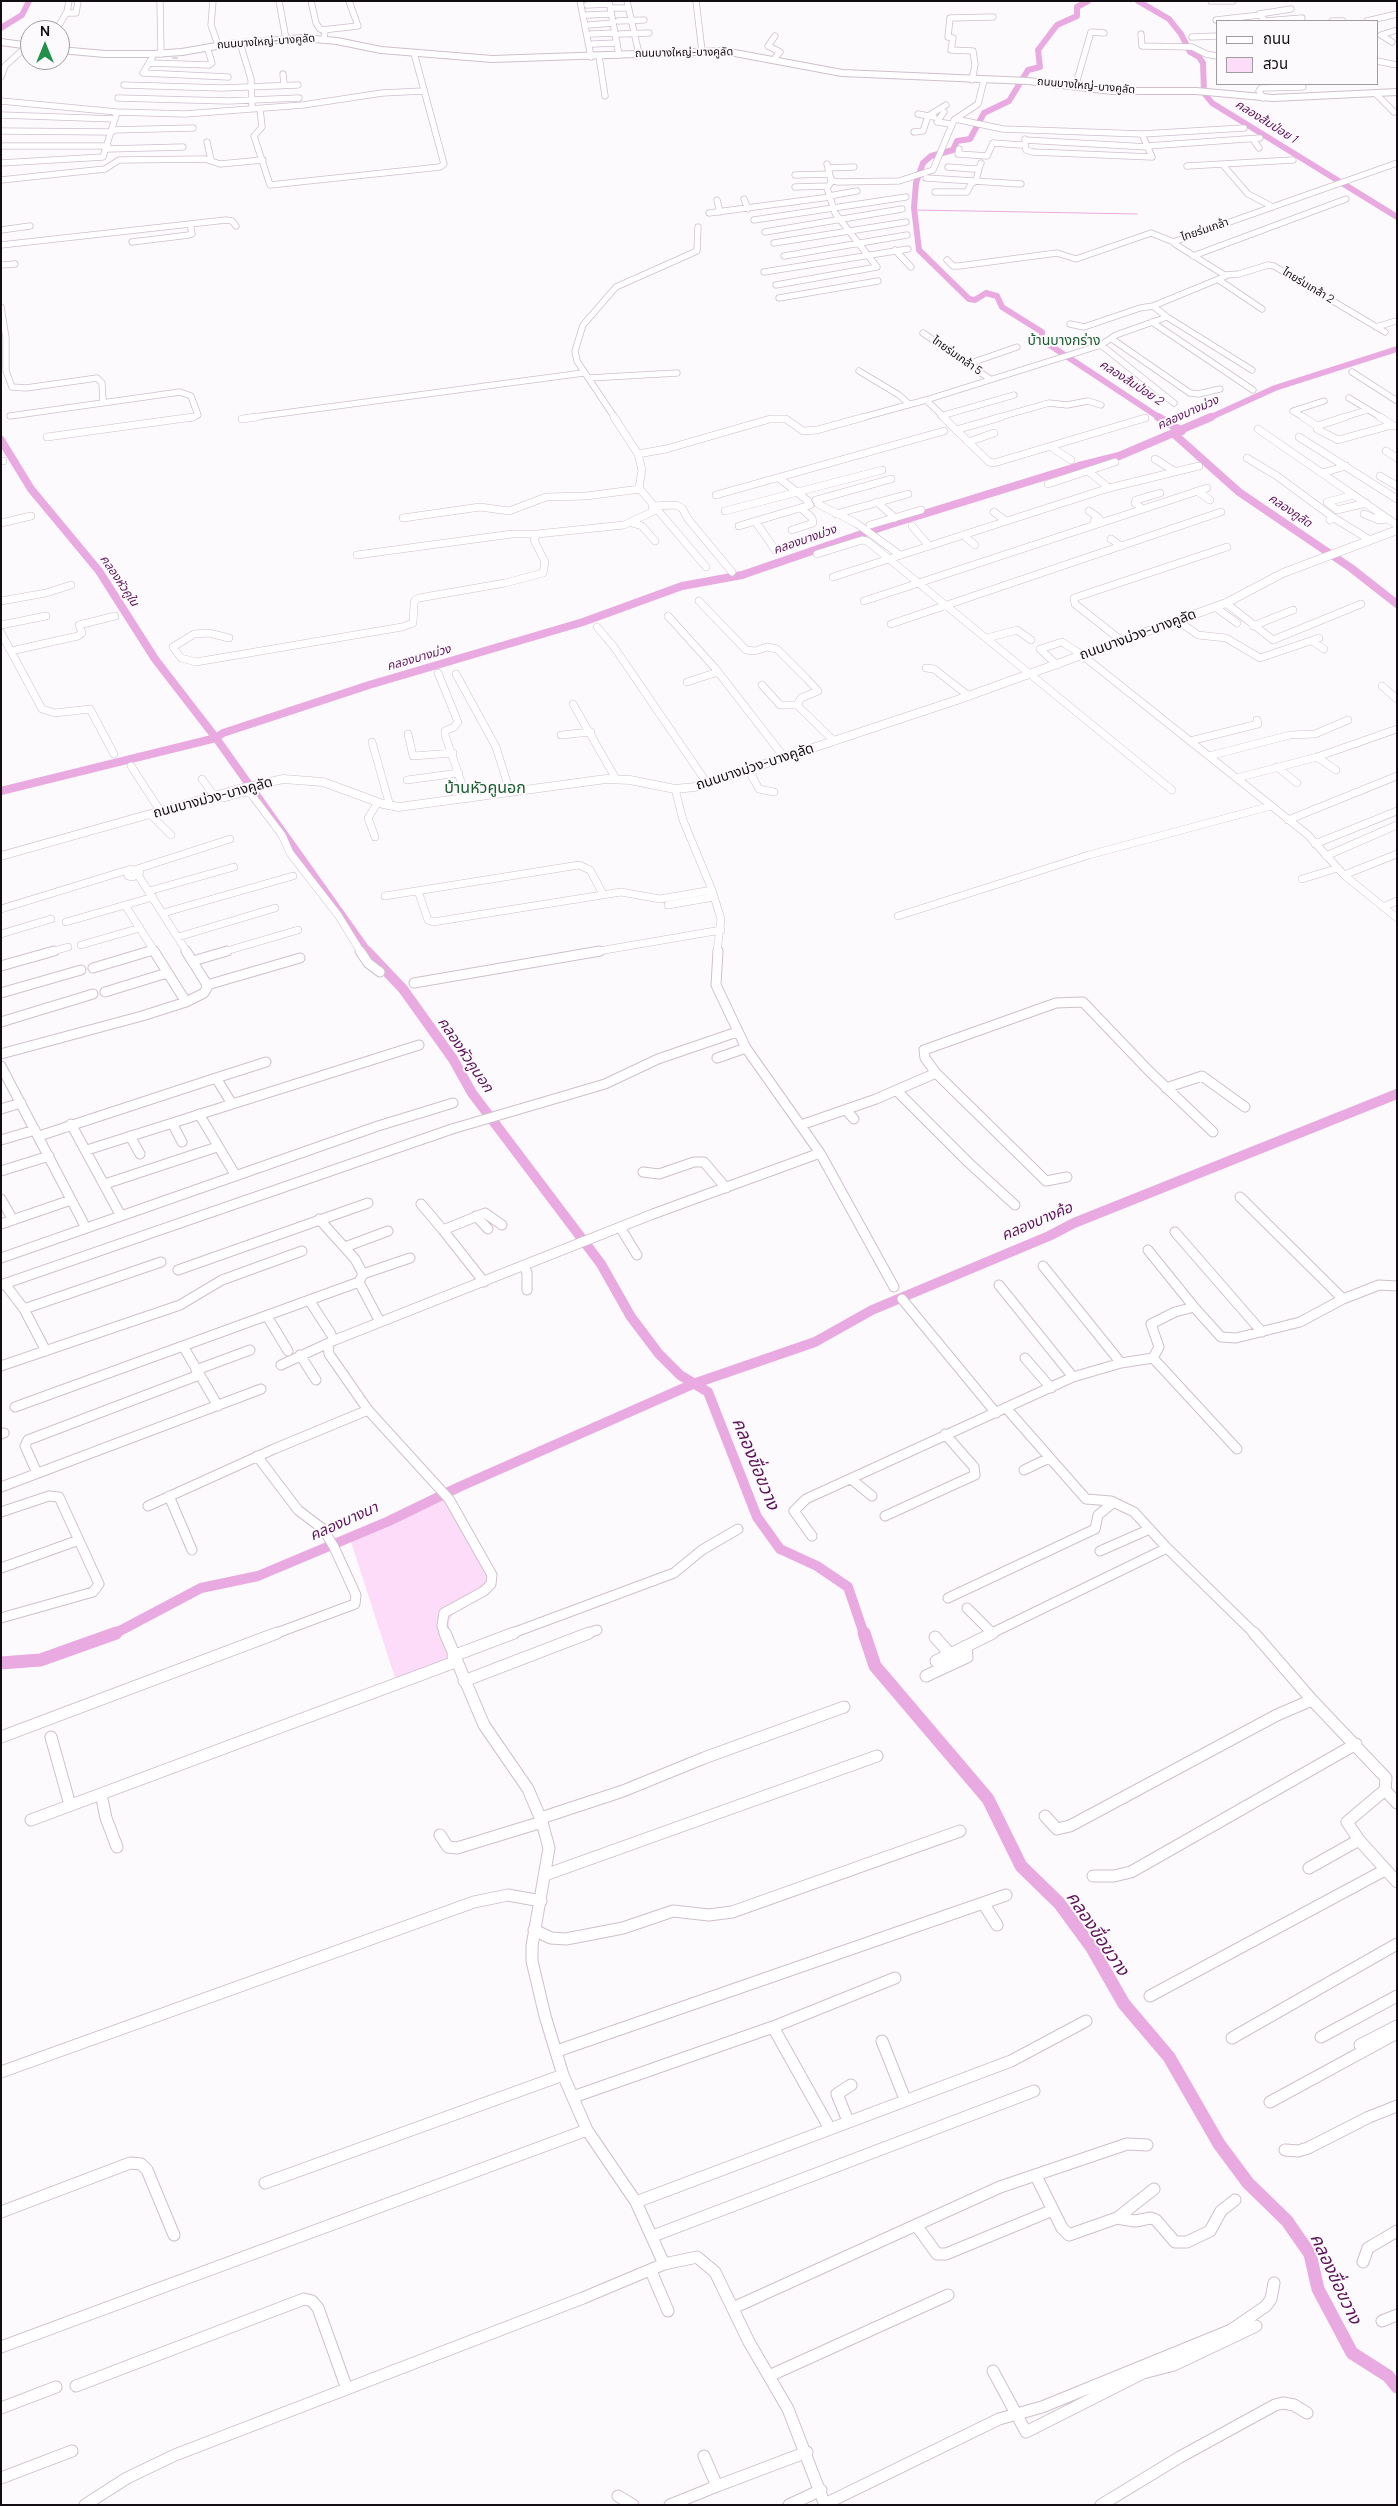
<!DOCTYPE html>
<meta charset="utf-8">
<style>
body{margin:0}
#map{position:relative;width:1398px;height:2506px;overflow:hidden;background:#fdfafd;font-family:Manrope,"Noto Sans Thai",sans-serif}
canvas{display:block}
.frame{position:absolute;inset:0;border:2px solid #120d12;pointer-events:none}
.legend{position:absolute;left:1216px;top:20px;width:162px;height:65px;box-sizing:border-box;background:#fdfafd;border:1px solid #9f9b9f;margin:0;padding:6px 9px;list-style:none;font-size:15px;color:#120d12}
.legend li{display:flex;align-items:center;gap:10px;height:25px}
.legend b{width:25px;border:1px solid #9f9b9f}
.north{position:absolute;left:20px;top:20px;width:50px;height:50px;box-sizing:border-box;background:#fdfafd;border:1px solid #9f9b9f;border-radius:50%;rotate:0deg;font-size:14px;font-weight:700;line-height:20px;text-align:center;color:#120d12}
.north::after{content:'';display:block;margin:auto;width:18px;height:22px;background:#219049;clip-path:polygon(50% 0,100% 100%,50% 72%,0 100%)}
</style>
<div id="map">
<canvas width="1398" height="2506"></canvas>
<div class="frame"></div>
<ul class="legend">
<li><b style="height:6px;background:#fff"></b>ถนน</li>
<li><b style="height:14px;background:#fcdcf8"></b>สวน</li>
</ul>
<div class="north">N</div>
</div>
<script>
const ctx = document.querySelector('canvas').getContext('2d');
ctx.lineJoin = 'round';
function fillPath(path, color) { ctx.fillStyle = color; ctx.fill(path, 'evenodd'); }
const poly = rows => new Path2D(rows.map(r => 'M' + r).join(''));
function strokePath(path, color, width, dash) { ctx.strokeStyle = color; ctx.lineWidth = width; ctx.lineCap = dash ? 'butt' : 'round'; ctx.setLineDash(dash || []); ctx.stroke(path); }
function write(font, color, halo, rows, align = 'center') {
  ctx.font = font + ' Manrope,"Noto Sans Thai",sans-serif'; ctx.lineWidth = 4; ctx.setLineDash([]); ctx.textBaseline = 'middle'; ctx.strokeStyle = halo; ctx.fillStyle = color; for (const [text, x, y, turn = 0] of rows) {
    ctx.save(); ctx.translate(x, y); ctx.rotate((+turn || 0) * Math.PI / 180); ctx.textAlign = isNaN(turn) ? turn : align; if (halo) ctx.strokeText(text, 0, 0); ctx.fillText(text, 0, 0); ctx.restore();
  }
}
const green = poly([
 [449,1498,495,1575,495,1585,489,1593,459,1606,449,1620,449,1636,460,1664,398,1687,351,1542]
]);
const stream = poly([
 [915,210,1137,214]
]);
const canalFar3 = poly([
 [1088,1,1077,7,1077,16,1057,25,1038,50,1040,67,1028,70,1009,101,984,113,970,139,957,141,953,150,931,156,923,163,916,183,914,208,919,250,969,299,975,300,986,293,997,296,1002,307,1042,332,1042,340,1160,418],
 [1138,1,1169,19,1181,34,1190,52,1199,57,1203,63,1204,93,1212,103,1397,217],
 [1,28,22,15,29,1],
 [1209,418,1275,388,1397,349]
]);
const canalFar2 = poly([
 [1158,417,1182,431],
 [1174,434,1239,492,1351,568,1397,604],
 [1,440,31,489,99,571,155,659,216,738,368,952],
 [1,791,216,738,223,733,369,685,583,622,682,586,742,575,888,525,1079,466,1119,456,1211,417]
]);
const canalFar1 = poly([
 [367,951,403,989,453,1059,472,1093,601,1264,631,1317,659,1354,680,1375,708,1392,757,1517,780,1549,817,1566,848,1587,864,1634],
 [114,1634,201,1588,258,1576,389,1521,459,1487,693,1384,815,1342,872,1310,1049,1236,1074,1223,1397,1094]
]);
const canal = poly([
 [864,1633,875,1666,988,1799,1021,1866,1059,1903,1092,1948,1124,2004,1169,2057,1219,2144,1248,2183,1287,2221,1310,2254,1318,2289,1352,2353,1388,2376,1397,2387],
 [1,1663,40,1660,116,1633]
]);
const minorTunnel = poly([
 [175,57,175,59]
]);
const minorFar3 = poly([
 [160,1,161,54],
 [213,1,211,25,218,45],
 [279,1,286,39],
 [311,1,316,23,320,29,325,31,324,39],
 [580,1,591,57],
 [609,1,619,55],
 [627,1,639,54],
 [696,1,702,51],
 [1211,1,1233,1],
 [587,5,609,4],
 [614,8,628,8],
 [66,13,76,13,78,1],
 [587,15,611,14],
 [1216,20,1260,15],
 [618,21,644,20],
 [1265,21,1259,14,1291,9],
 [1265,21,1302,18],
 [1332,21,1343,21],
 [1367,21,1397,14],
 [589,25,613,23],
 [56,30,67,12,69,1],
 [322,30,358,26,349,1],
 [591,34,615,33],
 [620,34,649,33],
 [1141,34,1142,46,1192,47,1206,54,1217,56],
 [1192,37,1217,36],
 [1392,42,1381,35,1397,30],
 [240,43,251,79,252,106],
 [593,44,617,43],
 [599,56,605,96],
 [152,58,143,73,228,77],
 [774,59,780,52,768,46,775,36],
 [1377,61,1397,65],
 [149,63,209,65,212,63,208,50],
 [283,74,284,85],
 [1,77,5,66,28,45],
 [972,80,975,65,973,51,951,50,953,38,948,37,950,18,993,17],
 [124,85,222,88,298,85],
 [1075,87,1091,32,1104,33],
 [1375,93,1394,112],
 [118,98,228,101,299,98],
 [1263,98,1259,91,1261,88,1303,87],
 [1,101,117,112,185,114,303,105,382,93,423,91],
 [260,109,262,127,254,136,270,185,440,167,444,164,414,53],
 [944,112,937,122,951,124],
 [918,114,934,117],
 [1,115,115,119],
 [955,119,1003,129,1142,134,1244,128],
 [112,130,193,128],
 [1,131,112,132],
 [914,132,923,131,928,116,946,105],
 [1253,139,1259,148],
 [1025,140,1148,147],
 [207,142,211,160],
 [1025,144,1026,150,1033,152,1152,157,1142,134],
 [1,146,108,146],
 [1147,146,1260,138],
 [107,149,183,147],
 [959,149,958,154,987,156,993,143,1021,145,1025,144,1025,139],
 [1,163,103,157,117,112],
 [827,164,831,180,837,182,899,181,933,170,954,120,978,104,984,80],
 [1223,165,1248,194,1273,207],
 [1187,166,1293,160],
 [948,167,973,169,979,168,981,163],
 [828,168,854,167],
 [795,175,829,174],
 [926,178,1021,184],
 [1,180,105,169,119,160,205,159,220,164,263,160],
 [795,187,828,186],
 [935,192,967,192,971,184,976,181,979,168],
 [829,196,857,191],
 [744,199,748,209],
 [717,200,720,212],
 [709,213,830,197],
 [754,220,906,197],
 [1,230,30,226],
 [765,232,902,209],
 [132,242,189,235,192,234,190,224],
 [774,243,906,222],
 [1,245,226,220,232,221,236,226],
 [895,250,911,267],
 [784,256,907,235],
 [1193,256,1346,199],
 [947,260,953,266,959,266,1057,253,1076,259,1151,233,1174,242],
 [1,265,15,264],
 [764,272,908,249],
 [1225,275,1239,274,1268,265,1274,266,1385,332],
 [1219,280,1262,309],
 [776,285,877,267,835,213,827,188,832,181],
 [779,298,878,281],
 [1,307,6,338,6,371,12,387,26,388,97,378,102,383,103,402],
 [1167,317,1252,370],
 [1152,322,1253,390],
 [1070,324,1084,327,1140,308,1153,306],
 [1376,327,1396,321],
 [923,333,990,379],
 [1112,339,1190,393,1198,394,1220,389],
 [1101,345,1174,403],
 [968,364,1017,347],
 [859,371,899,395,909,404],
 [1352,372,1397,401],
 [589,378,677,373],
 [1349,398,1382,418],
 [926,400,945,418],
 [10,416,180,392,191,396,198,415,191,418],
 [941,416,1014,395],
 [247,418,583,373],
 [615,418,577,361,575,351,583,325,616,287,697,251,698,227],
 [860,418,926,400,1101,345,1116,335,1167,317,1153,306,1226,276,1175,244,1176,241,1397,163],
 [996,418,1049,403,1067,405,1088,401,1101,405],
 [1305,418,1293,411,1324,401],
 [1341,418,1367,410]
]);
const minorFar2 = poly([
 [614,417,638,454,642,470,639,488,706,567],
 [943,417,989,462,994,463,1145,418],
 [1303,417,1317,426,1345,417],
 [1380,417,1394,426],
 [242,419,257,417],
 [1317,426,1317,429,1338,440,1392,425],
 [1258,429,1397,525],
 [956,430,1001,417],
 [47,437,193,417],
 [1299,437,1397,499],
 [968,442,994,433],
 [1051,447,1071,460],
 [1386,451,1397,458],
 [638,454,666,449,770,419,786,419,803,431,817,430,864,417],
 [1247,458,1277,476,1334,518],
 [1155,459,1174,471],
 [1,461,3,461],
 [1088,471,1109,488],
 [1322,473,1346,466],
 [1380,476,1397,486],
 [779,478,808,501],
 [1048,484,1115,462],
 [1197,491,1210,500],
 [716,495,944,431],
 [1354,495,1327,502,1337,510,1366,503],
 [816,500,891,479],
 [877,502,895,518],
 [818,504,856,523,900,555],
 [652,506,676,505,682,508,688,519,732,572],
 [1143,509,1135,503,1136,500,1160,493],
 [725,511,882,470],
 [1089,511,1099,518,1094,521,1097,524],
 [994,512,1006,521],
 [836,514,908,494],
 [1364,514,1379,520,1388,519],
 [403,518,480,507,509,511,546,497,586,496,640,489],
 [1330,520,1334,518,1370,540],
 [755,521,776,551],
 [1,523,31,516],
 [632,523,642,526,655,541],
 [870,525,921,510],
 [739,526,810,505],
 [912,526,929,546],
 [792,530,813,523,812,518,801,508],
 [963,535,975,545],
 [1111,539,1121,546],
 [817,554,862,540,867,541,1172,790],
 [357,555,512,534,537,534],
 [833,577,1109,488,1199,466],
 [1,601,46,593,71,585],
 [699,601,746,650,755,651,767,647,777,649,807,679,818,691,801,698,797,705,834,741],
 [864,601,1207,488],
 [1226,603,1273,640,1361,604],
 [1215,607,1237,623],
 [668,616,715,668,784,757],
 [1177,620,1198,635,1226,638,1260,658,1319,638],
 [891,624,1221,512],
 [1,625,46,616],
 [1253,626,1293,610],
 [597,627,614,647,707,783],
 [1,633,42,709,55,713,90,709,114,754],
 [229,638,209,633,194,634,173,647,181,658,196,662,402,627,413,623,414,604,415,600,419,598,505,583,543,573,545,562,534,540,537,534,624,525,656,510],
 [987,638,1017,630,1031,640],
 [1122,641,1075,604,1074,598,1227,547],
 [1312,641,1324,649],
 [11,651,78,636,82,633,79,625,115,616],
 [1057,665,1040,649,1062,642,1082,655,1308,835,1344,875,1397,918],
 [926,668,934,669,969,696],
 [438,673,458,722,454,727,445,731,445,735,467,799],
 [456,674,496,747,510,792],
 [687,682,718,672],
 [762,685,780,705,797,705],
 [1382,686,1397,699],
 [573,704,616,779],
 [408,734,413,756,453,753],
 [561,735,591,732],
 [1190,741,1258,724,1257,720],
 [372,742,390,806],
 [1209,756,1290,735,1315,734,1348,720],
 [1317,757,1336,770],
 [131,766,161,812],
 [1277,767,1297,783],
 [748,769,759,789,774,792],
 [1237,778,1317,757,1397,729],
 [202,779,215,797,224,798,245,792,251,794,282,835,290,853,338,915,361,952],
 [407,780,459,773],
 [675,789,683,820,712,890,721,919,717,952],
 [151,815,171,835],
 [1288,820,1397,776],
 [375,837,368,818,378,802],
 [1315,844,1397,811],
 [1326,856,1397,825],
 [137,869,230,839],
 [138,875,187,952],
 [1344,875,1397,854],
 [1302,879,1338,868],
 [149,891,234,867],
 [418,891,428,920,433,922,621,892,660,899,712,890],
 [385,896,579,865,590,870,603,894],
 [125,905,155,952],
 [668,905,714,897],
 [1383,907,1397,901],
 [1,909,131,869,140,872,133,877,128,876,127,872],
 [163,913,293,876],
 [898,916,1089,855,1271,806],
 [66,922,153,897],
 [1,934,51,919],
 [178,937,275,908],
 [81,945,140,928],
 [50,952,68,947],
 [146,952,153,950],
 [223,952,298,930],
 [593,952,721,930]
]);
const minorFar1 = poly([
 [154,951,186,1002],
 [360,951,368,963,380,972],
 [718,951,716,985,746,1048,820,1153,894,1287],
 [193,961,227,951],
 [1,966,54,951],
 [93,968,150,951],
 [414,983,600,951],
 [207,985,300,958],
 [105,992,167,973],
 [1,993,81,970],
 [1,1022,93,994],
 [1,1054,142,1016,186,1002,204,993,207,988,206,983,186,951],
 [717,1058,746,1048],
 [1,1066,86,1228],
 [216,1078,266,1062],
 [1166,1088,1202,1076,1245,1107],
 [897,1091,969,1163,1015,1205],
 [1,1109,21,1103],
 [846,1110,854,1119],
 [199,1114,236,1176],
 [172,1123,182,1142],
 [801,1125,876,1099,936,1073],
 [39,1136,216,1078,232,1104],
 [130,1136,140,1154],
 [1,1140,35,1130],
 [87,1150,419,1045],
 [1,1171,49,1156],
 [643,1172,659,1174,694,1162,704,1162,726,1188],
 [1067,1177,1046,1181,936,1073,925,1058,924,1050,1056,1003,1083,1002,1149,1071,1213,1132],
 [105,1184,217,1147],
 [1240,1197,1343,1299],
 [1,1199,13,1220],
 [421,1204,443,1230],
 [121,1216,378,1126,453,1103],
 [476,1216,488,1229],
 [1,1224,71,1200],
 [620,1227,637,1255],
 [1175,1232,1262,1332],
 [345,1247,388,1231],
 [1148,1250,1194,1307],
 [1,1258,121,1216,71,1124],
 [524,1266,527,1273,527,1290],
 [1043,1266,1121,1363],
 [178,1270,368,1203],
 [363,1274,410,1258],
 [359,1282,380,1322],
 [484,1282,443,1230,485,1213,502,1225],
 [5,1284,24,1309,46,1351],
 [1,1285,452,1129,605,1084,658,1059,737,1032],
 [999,1285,1073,1377],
 [902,1299,996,1413],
 [309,1300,331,1334],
 [24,1309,161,1262],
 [267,1316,288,1351],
 [328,1345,329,1354,368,1410,449,1499,492,1575,491,1584,484,1591,444,1613,442,1626,445,1634],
 [183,1346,218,1406],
 [300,1355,316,1380],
 [1025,1358,1051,1388],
 [1153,1358,1237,1449],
 [281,1365,335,1340,653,1214,820,1153],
 [1,1366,180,1305,222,1280,302,1251],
 [196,1370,250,1350],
 [15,1407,359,1282,363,1274,355,1259,319,1219],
 [1007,1409,1086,1499,1111,1501,1134,1512,1167,1548,1255,1634],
 [1,1434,4,1433],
 [257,1456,298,1510,323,1529,334,1547,356,1595,355,1604,274,1634],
 [1024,1470,1049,1458],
 [37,1473,25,1446,28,1440,199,1375],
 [851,1479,872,1496],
 [1,1487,261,1389],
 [169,1496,192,1550],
 [148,1506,274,1449,368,1410],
 [1,1512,49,1496,59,1497,99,1584,93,1592,1,1618],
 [885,1516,975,1475,974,1467,945,1434],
 [812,1536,794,1511,806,1499,1073,1377,1121,1363,1153,1358,1159,1347,1151,1324,1175,1312,1194,1307,1221,1337,1236,1338,1300,1322,1343,1299,1379,1285,1397,1286],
 [1100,1551,1150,1529],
 [1,1568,79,1540],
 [948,1598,1095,1529,1098,1515,1114,1502],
 [967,1608,992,1633],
 [510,1634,674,1573,702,1550,738,1529],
 [585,1634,597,1630],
 [990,1634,1167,1548]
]);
const minor = poly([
 [445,1633,484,1725,528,1789,542,1822,549,1848,532,1946,532,1961,545,2016,563,2075,587,2130,636,2202,664,2264],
 [1254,1633,1312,1700,1386,1778,1385,1790,1347,1822,1359,1840,1397,1882],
 [935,1637,950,1654],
 [453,1656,514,1633],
 [936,1661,993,1633],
 [926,1676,967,1657,966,1646],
 [464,1681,589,1633],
 [1,1737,277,1633],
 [51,1737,70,1805],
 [1385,1790,1397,1803],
 [101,1794,106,1818,117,1847],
 [1045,1816,1057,1829,1070,1826,1277,1715,1312,1700],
 [541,1818,623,1791,704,1758,844,1707],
 [31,1820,455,1662],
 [440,1835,448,1847,457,1848,542,1822],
 [1309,1868,1359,1840],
 [545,1875,877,1756],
 [1093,1876,1114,1876,1131,1872,1356,1744],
 [983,1903,997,1925],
 [534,1930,551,1938,566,1939,623,1928,673,1911,709,1915,732,1912,960,1831],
 [1150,1996,1385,1870],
 [773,2027,829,2127],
 [1321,2037,1397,1996],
 [1232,2038,1397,1944],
 [882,2041,905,2099],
 [1360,2045,1397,2026],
 [557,2051,1006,1895],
 [1,2072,474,1902,508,1895,541,1901],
 [573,2097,773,2027,895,1978],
 [1270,2102,1397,2033],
 [848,2121,837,2094,851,2085],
 [1285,2150,1298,2151,1308,2148,1369,2117,1397,2106],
 [1036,2176,1062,2228,1069,2235,1117,2218,1135,2221,1151,2218,1156,2220,1175,2242,1187,2242,1210,2231,1221,2211,1235,2200],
 [265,2183,563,2075],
 [636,2202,1011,2061,1086,2021],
 [1,2212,130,2163,141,2164,147,2170,174,2235],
 [1117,2218,1154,2189],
 [916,2225,937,2254,946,2254,1053,2210],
 [653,2236,1034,2091],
 [1363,2262,1368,2248,1397,2231],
 [651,2271,668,2311],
 [733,2308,1000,2187,1127,2144,1147,2145],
 [1382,2321,1397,2315],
 [1,2347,587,2130],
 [993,2371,1026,2432,1143,2373,1174,2365,1256,2326],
 [769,2376,948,2295],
 [76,2386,304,2299,312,2301,318,2308,347,2389],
 [1,2408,56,2387],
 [704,2456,717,2486,807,2452],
 [1,2478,72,2451],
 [618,2496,633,2505],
 [825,2504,999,2419,1042,2407,1231,2330,1266,2306,1271,2299,1274,2283],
 [85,2505,127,2478,175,2455,583,2298,664,2264,697,2257,715,2272,749,2342,788,2409,825,2505],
 [670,2505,717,2486],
 [789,2505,821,2490],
 [1101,2505,1180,2457,1275,2405,1283,2403,1294,2405,1307,2413]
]);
const tertiaryFar1 = poly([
 [1,42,30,46],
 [60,50,105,54,153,54,182,52,228,44,303,38,337,41,381,50,492,59,724,51,842,73,1028,81,1112,91,1196,91,1273,98,1397,92]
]);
const tertiary = poly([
 [1,856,239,789,283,779,323,782,383,804,399,807,606,779,630,780,675,789,695,787,957,700,1226,603,1283,573,1397,530]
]);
const farStreetnames = [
 ["ถนนบางใหญ่-บางคูลัด",266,42,-4],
 ["ถนนบางใหญ่-บางคูลัด",684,53,-1],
 ["ถนนบางใหญ่-บางคูลัด",1086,86,5],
 ["ไทยร่มเกล้า",1205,230,-19],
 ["ไทยร่มเกล้า 2",1308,286,31],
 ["ไทยร่มเกล้า 5",957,356,35]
];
const farWaternames = [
 ["คลองส้มป่อย 1",1266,122,32],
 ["คลองส้มป่อย 2",1131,383,33],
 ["คลองบางม่วง",1188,413,-24],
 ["คลองคูลัด",1290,511,34],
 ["คลองบางม่วง",805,540,-19],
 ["คลองหัวคูใน",119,581,56],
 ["คลองบางม่วง",419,658,-16]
];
const farQuarternames = [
 ["บ้านบางกร่าง",1064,341]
];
const streetNames = [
 ["ถนนบางม่วง-บางคูลัด",1138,635,-20],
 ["ถนนบางม่วง-บางคูลัด",755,767,-18],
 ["ถนนบางม่วง-บางคูลัด",213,798,-15]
];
const waterNames = [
 ["คลองหัวคูนอก",465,1055,56],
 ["คลองบางค้อ",1037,1222,-23],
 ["คลองบางนา",344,1522,-24]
];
const quarterNames = [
 ["บ้านหัวคูนอก",485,789]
];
const nearWaternames = [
 ["คลองขื่อขวาง",755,1464,68],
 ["คลองขื่อขวาง",1097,1934,56],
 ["คลองขื่อขวาง",1335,2279,65]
];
fillPath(green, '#fcdcf8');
strokePath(stream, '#e9aae2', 1);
strokePath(canalFar3, '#e9aae2', 6);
strokePath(canalFar2, '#e9aae2', 8);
strokePath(canalFar1, '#e9aae2', 10);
strokePath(canal, '#e9aae2', 13);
strokePath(minorTunnel, '#dad6da', 5.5, [5.5, 2.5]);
strokePath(minorFar3, '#cfc0cc', 7);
strokePath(minorFar2, '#cfc0cc', 8);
strokePath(minorFar1, '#cfc0cc', 11);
strokePath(minor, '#cfc0cc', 13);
strokePath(tertiaryFar1, '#cfc0cc', 8);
strokePath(tertiary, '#cfc0cc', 9);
strokePath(minorFar3, '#fff', 5.5);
strokePath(minorFar2, '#fff', 7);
strokePath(minorFar1, '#fff', 9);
strokePath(minor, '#fff', 11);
strokePath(tertiaryFar1, '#fff', 6);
strokePath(tertiary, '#fff', 8);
write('11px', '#120d12', '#fdfafd', farStreetnames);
write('italic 12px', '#5d1459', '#fdfafd', farWaternames);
write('14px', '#195d2f', '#fdfafd', farQuarternames);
write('14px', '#120d12', '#fdfafd', streetNames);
write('italic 15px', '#5d1459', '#fdfafd', waterNames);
write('16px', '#195d2f', '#fdfafd', quarterNames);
write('italic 18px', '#5d1459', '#fdfafd', nearWaternames);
</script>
